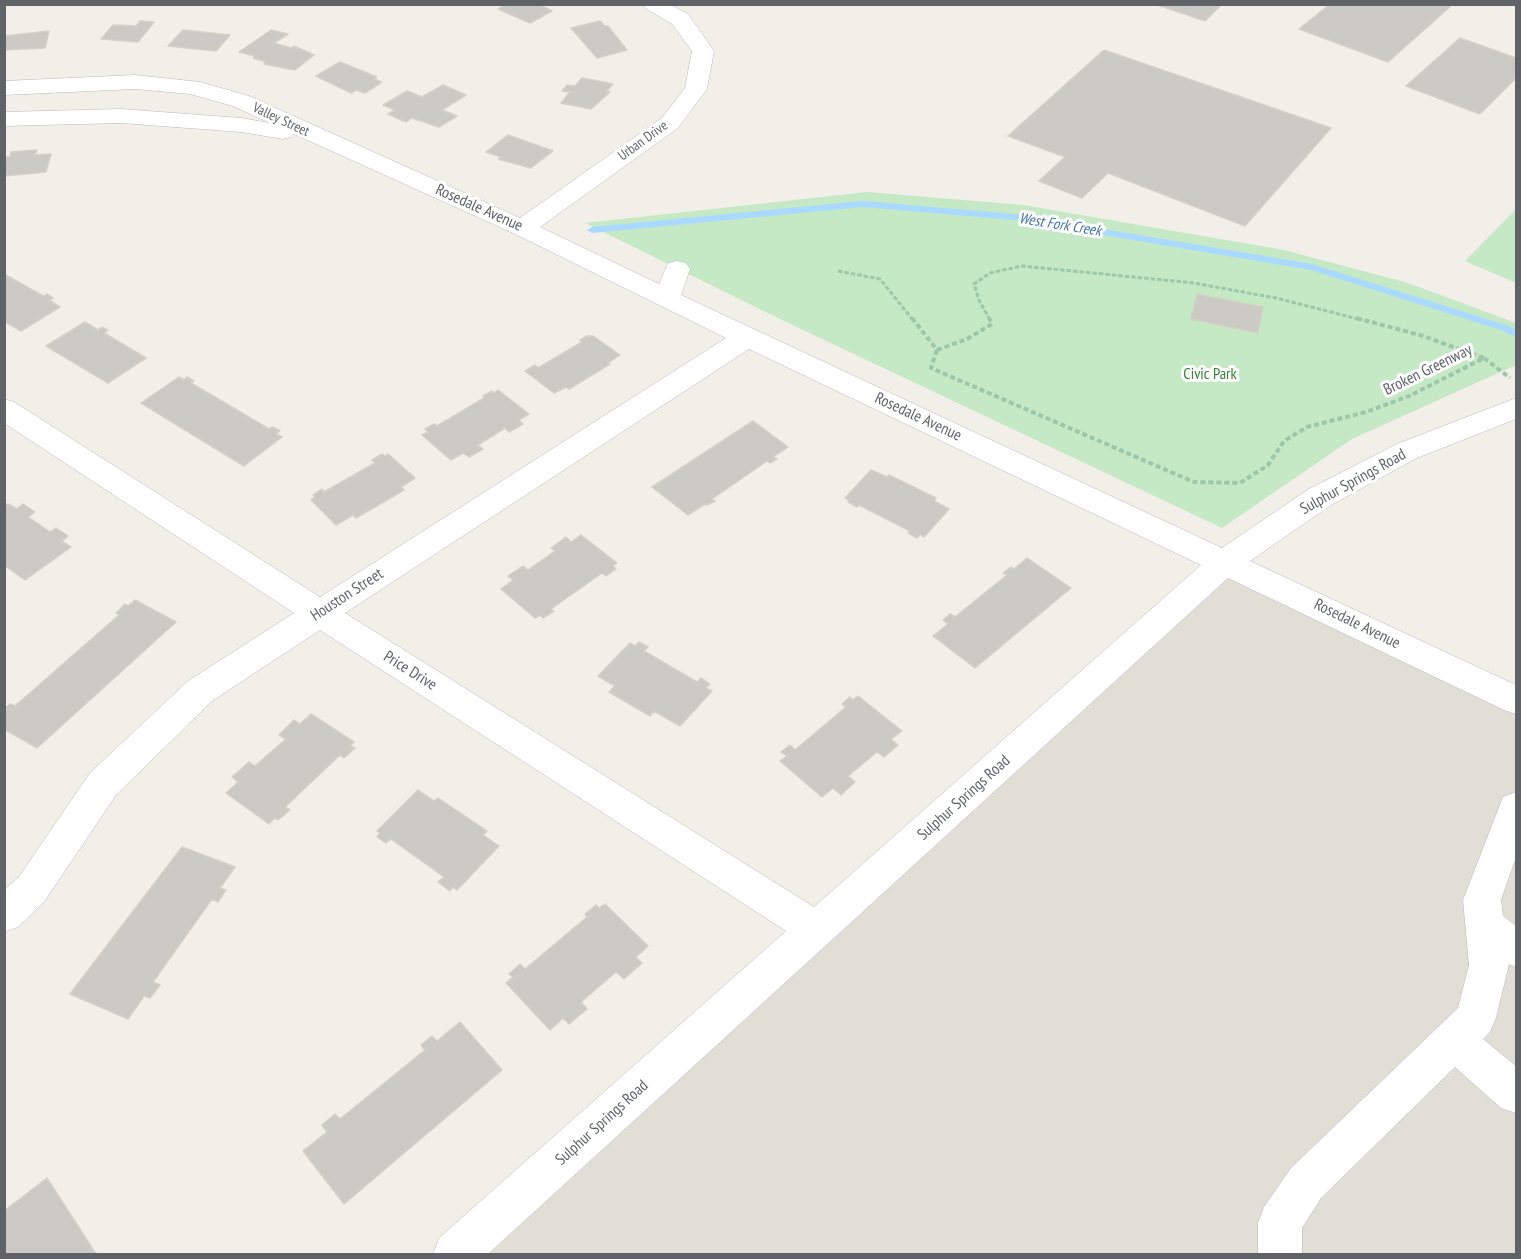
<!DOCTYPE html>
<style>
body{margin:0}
#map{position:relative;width:1521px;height:1259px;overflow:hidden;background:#f1efe8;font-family:"PT Sans Narrow",sans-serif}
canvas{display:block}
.frame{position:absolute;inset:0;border:6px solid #5f6368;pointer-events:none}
</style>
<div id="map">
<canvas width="1521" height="1259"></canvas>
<div class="frame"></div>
</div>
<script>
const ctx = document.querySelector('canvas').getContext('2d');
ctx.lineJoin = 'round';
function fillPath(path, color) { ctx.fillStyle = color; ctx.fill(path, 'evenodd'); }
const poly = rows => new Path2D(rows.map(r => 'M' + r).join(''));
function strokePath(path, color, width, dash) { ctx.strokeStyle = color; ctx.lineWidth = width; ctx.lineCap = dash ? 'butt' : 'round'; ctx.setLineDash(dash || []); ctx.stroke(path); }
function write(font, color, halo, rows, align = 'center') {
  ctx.font = font + ' "PT Sans Narrow",sans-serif'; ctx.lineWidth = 6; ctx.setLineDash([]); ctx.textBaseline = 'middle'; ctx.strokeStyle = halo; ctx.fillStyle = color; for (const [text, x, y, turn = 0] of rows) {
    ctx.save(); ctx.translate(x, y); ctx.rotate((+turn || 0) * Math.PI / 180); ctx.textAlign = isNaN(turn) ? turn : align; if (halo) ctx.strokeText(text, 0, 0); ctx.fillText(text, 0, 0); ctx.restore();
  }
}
const education = poly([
 [1226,561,1516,700,1516,1254,454,1254]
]);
const green = poly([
 [867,192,1023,205,1284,250,1408,283,1516,323,1516,365,1352,439,1222,528,782,320,585,223],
 [1516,209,1516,283,1465,261]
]);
const stream = poly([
 [863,201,1014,214,1312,264,1509,326,1516,330,1516,337,1501,330,1311,270,1014,220,863,207,592,233,587,230,592,227,863,201]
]);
const building = poly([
 [507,4,538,4,552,11,530,23,498,9,507,4],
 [1155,4,1222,4,1205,21,1155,4],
 [1330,4,1450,4,1452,5,1388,62,1299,29,1330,4],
 [140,21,154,22,138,42,101,39,113,25,136,26,140,21],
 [600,21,605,26,608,26,627,50,597,58,571,28,600,21],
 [183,30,230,35,216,51,168,46,183,30],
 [271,30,288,34,274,43,291,48,294,46,314,55,295,70,264,64,266,62,253,58,255,56,239,52,271,30],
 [49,31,45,48,4,50,4,36,49,31],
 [1460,38,1516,58,1516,78,1480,114,1406,86,1460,38],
 [1104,50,1331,128,1245,226,1108,173,1082,198,1039,181,1065,157,1008,136,1104,50],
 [340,62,377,77,374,79,382,82,365,93,356,90,351,93,316,76,340,62],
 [582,78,613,84,607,91,610,92,591,109,561,103,570,92,562,91,567,85,575,86,582,78],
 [443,85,466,95,442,110,457,116,439,127,412,118,406,122,388,114,395,110,383,105,407,91,422,97,443,85],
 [508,135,553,151,531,168,498,159,501,157,486,152,508,135],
 [37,150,35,155,51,154,46,172,4,176,4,157,10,157,11,152,37,150],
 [4,274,43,296,47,294,53,298,49,300,60,307,21,331,4,321,4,274],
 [1197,294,1263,307,1258,333,1191,319,1197,294],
 [85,322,98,330,102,327,108,330,104,333,146,358,108,383,46,346,85,322],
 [587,336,593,336,620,355,608,363,610,364,569,389,566,387,554,393,525,371,535,365,538,368,582,342,580,340,587,336],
 [179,377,184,380,187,377,194,381,191,383,269,429,273,427,280,431,276,434,282,437,244,466,141,403,179,377],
 [498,390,529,414,519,420,523,424,509,432,505,428,478,445,483,449,469,457,463,453,451,460,422,435,428,432,425,429,434,424,437,426,484,398,483,396,492,391,494,393,498,390],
 [753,421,788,447,773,457,777,459,770,463,767,461,712,499,715,501,707,505,705,504,688,515,652,487,753,421],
 [382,454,385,456,388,454,415,478,401,487,404,490,356,518,353,515,336,525,311,500,315,497,313,495,322,489,324,492,375,463,372,460,382,454],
 [871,470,887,477,889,475,936,498,934,501,949,509,924,537,920,535,917,538,908,533,910,531,859,505,857,507,848,502,849,500,845,498,871,470],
 [8,504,17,509,23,504,35,512,28,517,50,532,56,528,68,536,62,541,71,547,25,580,4,565,4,506,8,504],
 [581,535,617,563,613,566,616,569,606,576,602,573,551,609,554,611,543,618,540,615,535,618,501,589,513,580,508,576,523,566,528,570,555,551,551,548,566,537,571,542,581,535],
 [1027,558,1071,588,975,668,933,636,948,624,943,620,950,614,955,617,1007,575,1003,573,1011,567,1014,569,1027,558],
 [135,600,176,622,37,748,4,729,4,709,10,704,15,706,119,615,116,613,125,604,128,606,135,600],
 [639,642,648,647,644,651,697,682,701,678,710,684,706,688,712,691,680,726,654,711,650,716,609,692,615,686,598,676,630,643,635,646,639,642],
 [858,696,902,731,891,739,898,745,884,757,877,752,848,776,855,782,841,795,833,788,822,797,780,761,787,756,781,752,790,745,795,750,846,707,842,704,850,697,853,700,858,696],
 [311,714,354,742,350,746,355,748,344,758,340,755,285,807,290,810,278,820,275,818,269,824,226,793,238,782,232,777,249,762,255,766,286,739,279,735,294,720,300,724,311,714],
 [418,790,434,801,438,798,487,831,483,835,499,846,457,890,453,887,450,891,438,882,444,877,391,839,386,843,377,837,380,833,377,831,418,790],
 [182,847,235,867,220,888,226,890,218,902,212,899,153,982,160,985,150,998,144,996,128,1019,70,994,182,847],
 [605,904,648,946,636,957,642,963,624,979,616,972,581,1002,587,1009,569,1024,563,1018,550,1030,506,983,513,977,509,974,520,964,525,969,587,917,585,914,596,905,599,908,605,904],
 [460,1022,502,1070,344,1204,303,1151,327,1132,322,1125,335,1114,340,1119,425,1050,421,1045,432,1036,437,1041,460,1022],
 [47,1178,96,1254,4,1254,4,1211,47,1178]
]);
const pathFar1 = poly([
 [838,271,880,279,913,320],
 [990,320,979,300,974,284,990,273,1022,266,1194,283,1276,298,1362,320]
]);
const path = poly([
 [912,318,937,350],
 [937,350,931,368,1194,482,1240,483,1268,465,1284,441,1307,427,1366,412,1409,396,1484,358,1420,335,1356,318],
 [937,350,967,339,992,324,989,318],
 [1484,358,1510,378]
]);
const minor = poly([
 [642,4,669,4,688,14,714,51,707,89,678,128,540,227,659,284,668,263,677,261,686,263,690,269,681,295,1222,548,1309,489,1397,444,1516,398,1516,419,1417,458,1331,505,1250,561,1516,685,1516,714,1504,710,1228,578,488,1254,433,1254,439,1238,786,931,320,630,212,701,116,795,44,902,18,927,4,932,4,890,18,878,90,773,188,681,294,613,4,423,4,399,14,402,320,597,726,338,513,233,294,134,291,137,283,139,241,132,121,123,4,126,4,112,121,109,241,118,270,123,233,106,190,94,135,89,4,95,4,81,135,75,200,82,249,96,520,218,662,118,685,88,692,51,672,24,645,8,642,4],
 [749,349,1201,565,814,907,345,613,749,349],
 [1516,792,1516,857,1501,900,1503,916,1516,926,1516,967,1509,964,1496,1018,1490,1032,1483,1039,1516,1066,1516,1113,1501,1108,1455,1067,1321,1198,1302,1228,1302,1254,1258,1254,1258,1223,1264,1207,1291,1168,1458,1008,1469,965,1463,900,1503,797,1516,792]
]);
const farStreetnames = [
 ["Valley Street",281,120,25],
 ["Urban Drive",643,141,-36]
];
const farWaternames = [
 ["West Fork Creek",1060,225,9]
];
const streetNames = [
 ["Rosedale Avenue",479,208,24],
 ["Broken Greenway",1428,370,-26],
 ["Rosedale Avenue",918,417,25],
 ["Sulphur Springs Road",1353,482,-29],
 ["Houston Street",347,595,-33],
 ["Rosedale Avenue",1357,624,26],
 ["Price Drive",410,671,32],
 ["Sulphur Springs Road",964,798,-42],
 ["Sulphur Springs Road",602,1123,-42]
];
const parkNames = [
 ["Civic Park",1210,374]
];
fillPath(education, '#e1ded6');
fillPath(green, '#c5e8c5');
fillPath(stream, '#aadaff');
fillPath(building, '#cccac5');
strokePath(building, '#d6d1c6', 1.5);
strokePath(minor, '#b5b8bc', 1);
strokePath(pathFar1, '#9cc7a9', 3, [4.5, 2]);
strokePath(path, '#9cc7a9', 4, [5, 3]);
fillPath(minor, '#fff');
write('14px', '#5f6368', '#fff', farStreetnames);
write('italic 15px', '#4174aa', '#fff', farWaternames);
write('16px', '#5f6368', '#fff', streetNames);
write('16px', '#348238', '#fff', parkNames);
</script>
